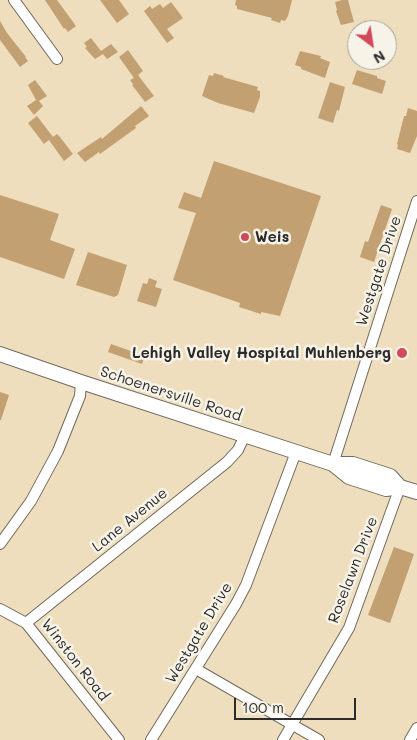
<!DOCTYPE html>
<style>
body{margin:0}
#map{position:relative;width:417px;height:740px;overflow:hidden;background:#eedebd;font-family:Mali,sans-serif}
canvas{display:block}
.north{position:absolute;left:347px;top:20px;width:50px;height:50px;box-sizing:border-box;background:#f7f3e8;border:1px solid #a5a39c;border-radius:50%;rotate:149deg;font-size:14px;font-weight:700;line-height:20px;text-align:center;color:#2b2b2b}
.north::after{content:'';display:block;margin:auto;width:18px;height:22px;background:#d1495b;clip-path:polygon(50% 0,100% 100%,50% 72%,0 100%)}
.scale{position:absolute;left:234px;top:698px;width:122px;height:22px;box-sizing:border-box;border:2px solid #2b2b2b;border-top:0;padding-left:6px;font-size:15px;line-height:18px;white-space:nowrap;color:#2b2b2b;-webkit-text-stroke:4px #f7f3e8;paint-order:stroke}
</style>
<div id="map">
<canvas width="417" height="740"></canvas>
<div class="north">N</div>
<div class="scale">100 m</div>
</div>
<script>
const ctx = document.querySelector('canvas').getContext('2d');
ctx.lineJoin = 'round';
function fillPath(path, color) { ctx.fillStyle = color; ctx.fill(path, 'evenodd'); }
const poly = rows => new Path2D(rows.map(r => 'M' + r).join(''));
function strokePath(path, color, width, dash) { ctx.strokeStyle = color; ctx.lineWidth = width; ctx.lineCap = dash ? 'butt' : 'round'; ctx.setLineDash(dash || []); ctx.stroke(path); }
function write(font, color, halo, rows, align = 'center') {
  ctx.font = font + ' Mali,sans-serif'; ctx.lineWidth = 5; ctx.setLineDash([]); ctx.textBaseline = 'middle'; ctx.strokeStyle = halo; ctx.fillStyle = color; for (const [text, x, y, turn = 0] of rows) {
    ctx.save(); ctx.translate(x, y); ctx.rotate((+turn || 0) * Math.PI / 180); ctx.textAlign = isNaN(turn) ? turn : align; if (halo) ctx.strokeText(text, 0, 0); ctx.fillText(text, 0, 0); ctx.restore();
  }
}
const building = poly([
 [45,0,57,0,76,26,68,32,65,28,64,29],
 [100,0,119,0,129,14,117,23],
 [236,0,292,0,288,16,285,21,281,20,280,23,271,20,272,18,237,9,237,6,235,5],
 [342,0,348,0,354,22,341,25,336,11,337,10,335,2],
 [171,2,183,18,167,29,174,38,167,43,144,11,150,6,152,9,160,4,163,8],
 [0,21,7,33,26,57,25,57,28,61,20,67,0,40],
 [91,38,101,51,111,44,118,52,107,59,103,54,95,59,85,48,87,47,84,43],
 [128,50,143,71,138,75,154,96,145,102,132,85,133,84,130,80,134,78,119,57],
 [300,51,321,56,320,58,330,62,325,78,301,69,301,67,295,65],
 [357,70,377,76,377,78,386,81,382,94,352,84],
 [214,73,224,76,223,77,258,87,257,90,260,91,260,97,254,113,218,103,202,96,209,75,213,76],
 [35,80,47,96,39,101,43,106,34,115,27,106,36,100,28,85],
 [330,82,345,87,339,111,337,110,333,123,318,118],
 [141,106,149,116,135,126,136,128,100,154,99,152,85,162,77,153,101,137,102,139],
 [408,108,417,111,417,136,410,153,397,149,398,145,397,144,404,116,406,116],
 [37,116,53,137,57,134,60,137,73,154,64,161,49,140,44,144,28,123],
 [214,161,321,196,280,316,261,312,261,314,239,307,240,303,173,280,196,213,178,208,184,192,201,198],
 [0,195,59,214,50,240,75,249,64,279,0,257],
 [381,205,392,209,374,262,360,257,365,241,368,242],
 [88,252,127,265,118,295,114,297,76,285],
 [149,278,157,281,155,287,162,289,156,307,137,301,143,283,147,284],
 [111,344,145,356,142,364,108,352],
 [0,392,9,395,1,420,0,420],
 [394,547,414,554,390,623,368,615]
]);
const minor = poly([
 [14,0,57,59],
 [333,464,417,201],
 [0,544,31,501,58,451,80,396,81,382],
 [0,609,26,623,119,740],
 [26,623,227,462,238,450,245,435],
 [196,669,319,740],
 [151,740,236,604,246,585,296,452],
 [283,740,349,628,400,487],
 [410,740,417,728]
]);
const major = poly([
 [0,354,81,382,333,464,349,477,386,489,400,487,417,492],
 [333,464,353,464,390,476,400,487]
]);
const markers = [
 [245,237,5,"#d1495b"],
 [402,353,6,"#d1495b"]
];
const poiNames = [
 ["Weis",255,237],
 ["Lehigh Valley Hospital Muhlenberg",391,353,"right"]
];
const streetNames = [
 ["Westgate Drive",379,271,-72],
 ["Schoenersville Road",171,394,18],
 ["Lane Avenue",130,520,-39],
 ["Roselawn Drive",353,570,-69],
 ["Westgate Drive",199,633,-59],
 ["Winston Road",75,660,52]
];
fillPath(building, '#c2a072');
strokePath(minor, '#6f6a5e', 12);
strokePath(major, '#6f6a5e', 16);
strokePath(minor, '#fff', 10);
strokePath(major, '#fff', 14);
for (const [x, y, r, color] of markers) { const dot = new Path2D(); dot.arc(x, y, r, 0, 2 * Math.PI); ctx.fillStyle = color; ctx.fill(dot); strokePath(dot, '#f7f3e8', 2); }
write('bold 15px', '#2b2b2b', '#f7f3e8', poiNames, 'left');
write('15px', '#2b2b2b', '#f7f3e8', streetNames);
</script>
